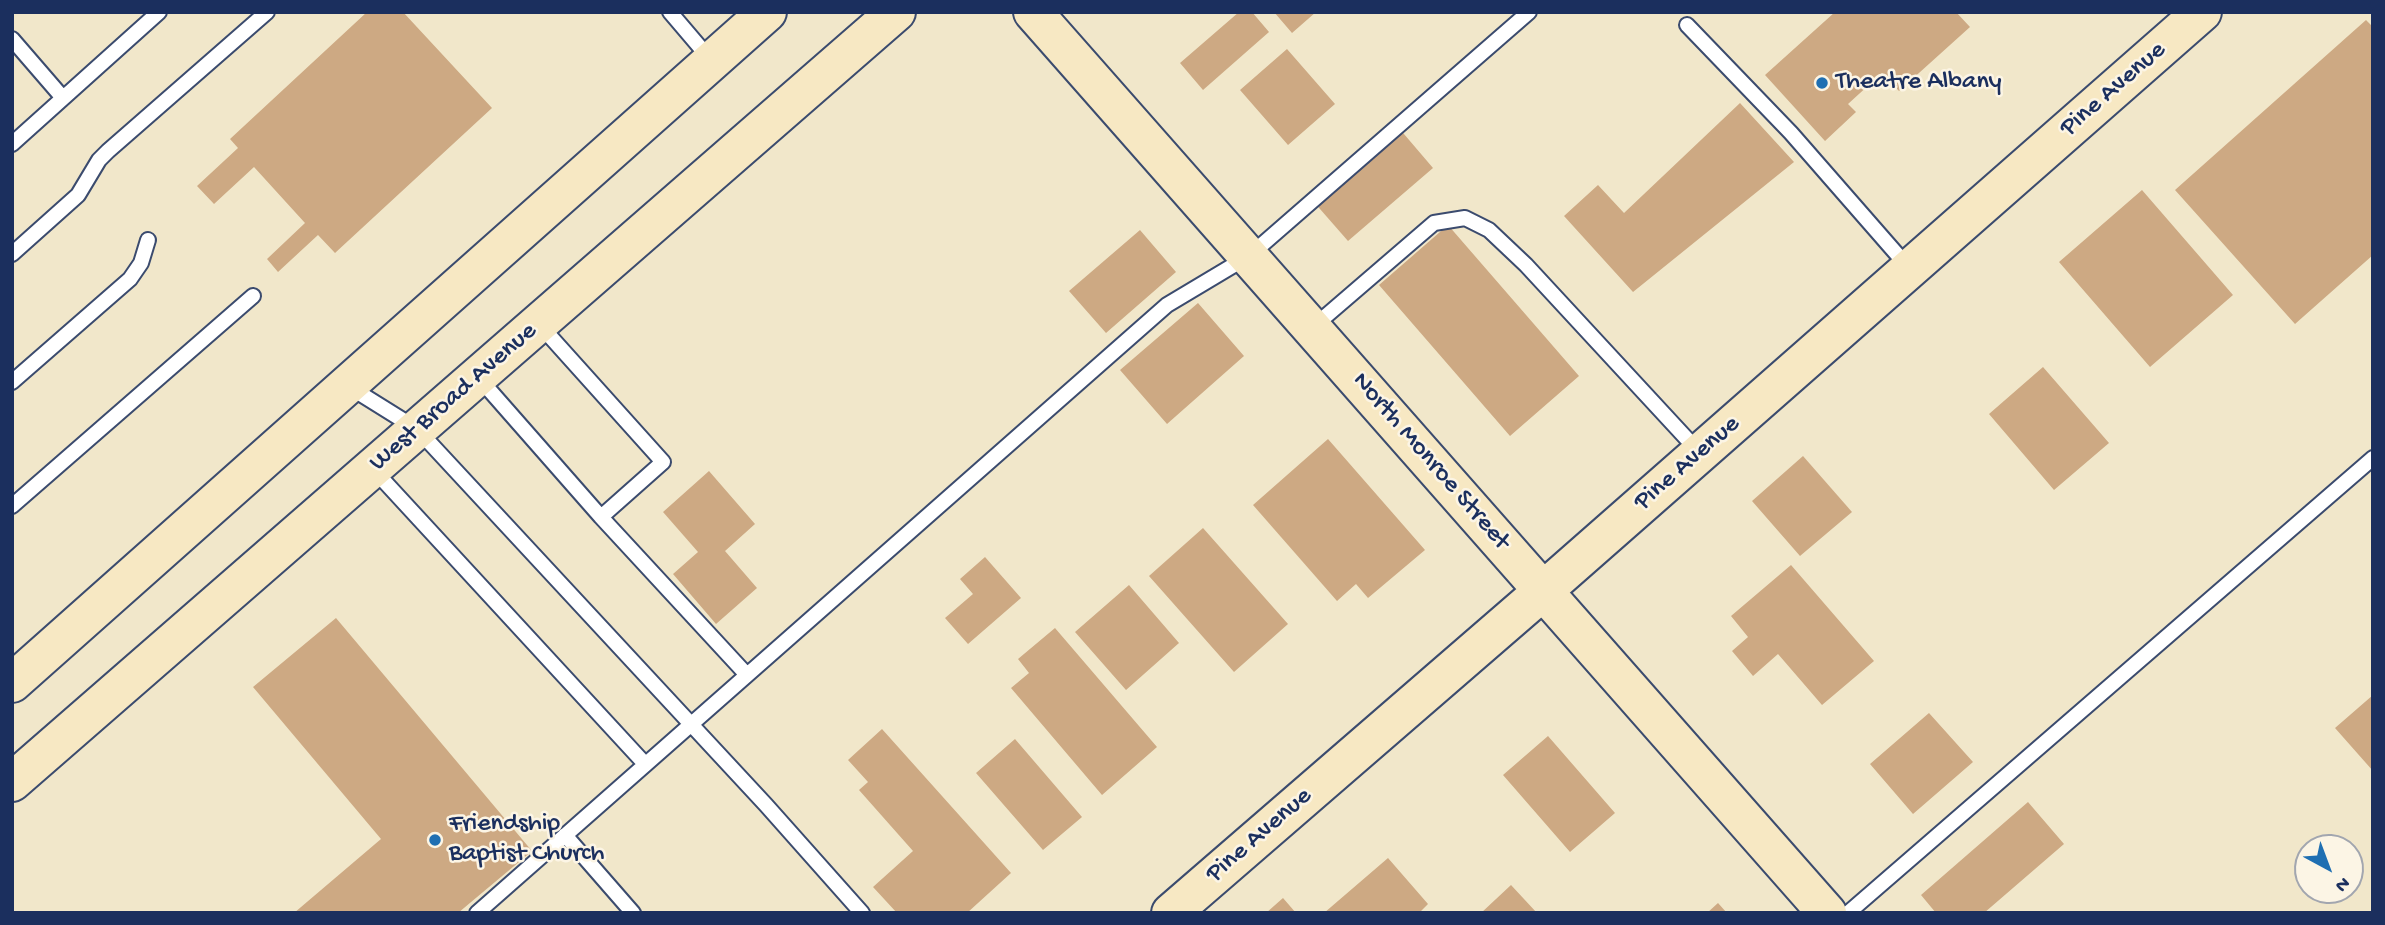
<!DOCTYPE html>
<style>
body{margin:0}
#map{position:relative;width:2385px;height:925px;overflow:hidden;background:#f1e7ca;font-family:"Gochi Hand",sans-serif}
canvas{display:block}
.frame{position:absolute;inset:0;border:14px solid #1b2f5e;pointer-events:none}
.north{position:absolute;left:2294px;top:834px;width:70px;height:70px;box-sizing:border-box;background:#fcf5e5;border:2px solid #a2a6af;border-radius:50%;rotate:139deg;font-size:19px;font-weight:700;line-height:28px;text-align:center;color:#1b2f5e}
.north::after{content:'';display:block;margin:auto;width:24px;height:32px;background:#1f6fb2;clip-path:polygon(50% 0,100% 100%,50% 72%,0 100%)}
</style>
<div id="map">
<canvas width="2385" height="925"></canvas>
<div class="frame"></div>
<div class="north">N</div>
</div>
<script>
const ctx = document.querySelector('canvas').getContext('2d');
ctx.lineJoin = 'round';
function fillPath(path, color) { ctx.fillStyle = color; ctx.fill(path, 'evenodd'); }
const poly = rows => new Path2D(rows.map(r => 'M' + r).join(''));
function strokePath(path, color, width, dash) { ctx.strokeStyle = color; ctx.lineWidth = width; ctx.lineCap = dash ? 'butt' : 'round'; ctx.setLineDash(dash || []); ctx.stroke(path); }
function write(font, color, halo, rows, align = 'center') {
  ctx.font = font + ' "Gochi Hand",sans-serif'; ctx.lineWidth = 5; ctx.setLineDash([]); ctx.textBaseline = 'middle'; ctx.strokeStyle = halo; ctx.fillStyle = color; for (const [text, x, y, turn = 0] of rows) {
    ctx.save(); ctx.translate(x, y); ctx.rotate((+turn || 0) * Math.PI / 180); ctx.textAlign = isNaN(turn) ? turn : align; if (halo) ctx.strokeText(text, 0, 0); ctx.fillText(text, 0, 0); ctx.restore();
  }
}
const building = poly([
 [367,12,403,12,492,108,335,253,318,235,278,272,267,259,305,223,254,167,214,204,197,186,238,148,230,139],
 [1239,12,1252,12,1269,32,1203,90,1180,63],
 [1274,12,1316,12,1292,33],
 [1835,12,1956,12,1970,27,1899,91,1882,73,1848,104,1856,112,1825,141,1765,75],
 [2366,20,2373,27,2373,255,2295,324,2175,190],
 [1287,49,1335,104,1288,145,1240,90],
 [1740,103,1794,162,1633,292,1564,216,1598,185,1624,213],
 [1398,127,1433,168,1348,241,1313,201],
 [2142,190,2233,295,2150,367,2059,262],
 [1448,225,1579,376,1510,436,1379,285],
 [1140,230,1176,272,1106,333,1069,291],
 [1198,303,1244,356,1167,424,1120,370],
 [2043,367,2109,443,2054,490,1989,414],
 [1328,439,1425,550,1368,598,1356,584,1337,601,1253,505],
 [1803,456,1852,512,1800,556,1752,501],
 [709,471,755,524,725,551,757,588,716,624,673,574,698,552,663,512],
 [1203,528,1288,624,1234,672,1149,576],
 [985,557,1021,598,968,644,945,618,973,594,960,579],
 [1791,565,1874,661,1822,705,1778,654,1753,676,1732,651,1748,637,1731,616],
 [1129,585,1179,643,1126,690,1075,632],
 [336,618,532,851,458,913,294,913,381,839,253,687],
 [1055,628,1157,747,1102,795,1011,688,1029,673,1018,659],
 [2373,695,2373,771,2335,728],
 [1929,713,1973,762,1913,814,1870,764],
 [882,729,1011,873,967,913,897,913,873,887,913,851,859,790,868,782,848,760],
 [1548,736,1615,813,1570,852,1503,775],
 [1015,739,1082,817,1043,850,976,773],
 [2028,802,2064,844,1984,913,1936,913,1921,895],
 [1388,858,1428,904,1419,913,1324,913],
 [1511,885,1537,913,1481,913],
 [1283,898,1296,913,1266,913],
 [1718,903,1727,913,1707,913]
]);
const lane = poly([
 [670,12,710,59],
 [1687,25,1791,133,1909,268],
 [12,39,63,98],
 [12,144,159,12],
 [12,254,78,195,99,160,108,151,267,12],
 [539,324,663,462,601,517],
 [1312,328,1434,223,1465,218,1489,230,1526,265,1699,452],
 [478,377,601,517,747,675],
 [12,382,130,279,141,263,148,240],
 [348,386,417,429,766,805,862,913],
 [373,469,645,764],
 [12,506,253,296],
 [565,835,633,913],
 [477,913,1167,305,1249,256,1529,12],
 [1848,913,2373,458]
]);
const secondary = poly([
 [1033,12,1827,913],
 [12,683,767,12],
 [12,782,896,12],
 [1171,913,1543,591,2202,12]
]);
const markers = [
 [1822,83,7,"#1f6fb2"],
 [435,840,7,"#1f6fb2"]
];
const poiNames = [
 ["Theatre Albany",1836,83],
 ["Friendship",449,825],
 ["Baptist Church",449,855]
];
const streetNames = [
 ["Pine Avenue",2114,90,-41],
 ["West Broad Avenue",454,398,-41],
 ["North Monroe Street",1430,462,49],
 ["Pine Avenue",1688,464,-41],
 ["Pine Avenue",1260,836,-41]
];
fillPath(building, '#cda983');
strokePath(lane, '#3b4b6e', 18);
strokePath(secondary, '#3b4b6e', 42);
strokePath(lane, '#fff', 14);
strokePath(secondary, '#f7e8c3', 38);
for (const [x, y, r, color] of markers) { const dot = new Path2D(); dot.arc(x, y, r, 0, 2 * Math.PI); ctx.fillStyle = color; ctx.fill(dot); strokePath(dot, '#fcf5e5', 2.5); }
write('26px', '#1b2f5e', '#fcf5e5', poiNames, 'left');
write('26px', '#1b2f5e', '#fcf5e5', streetNames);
</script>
